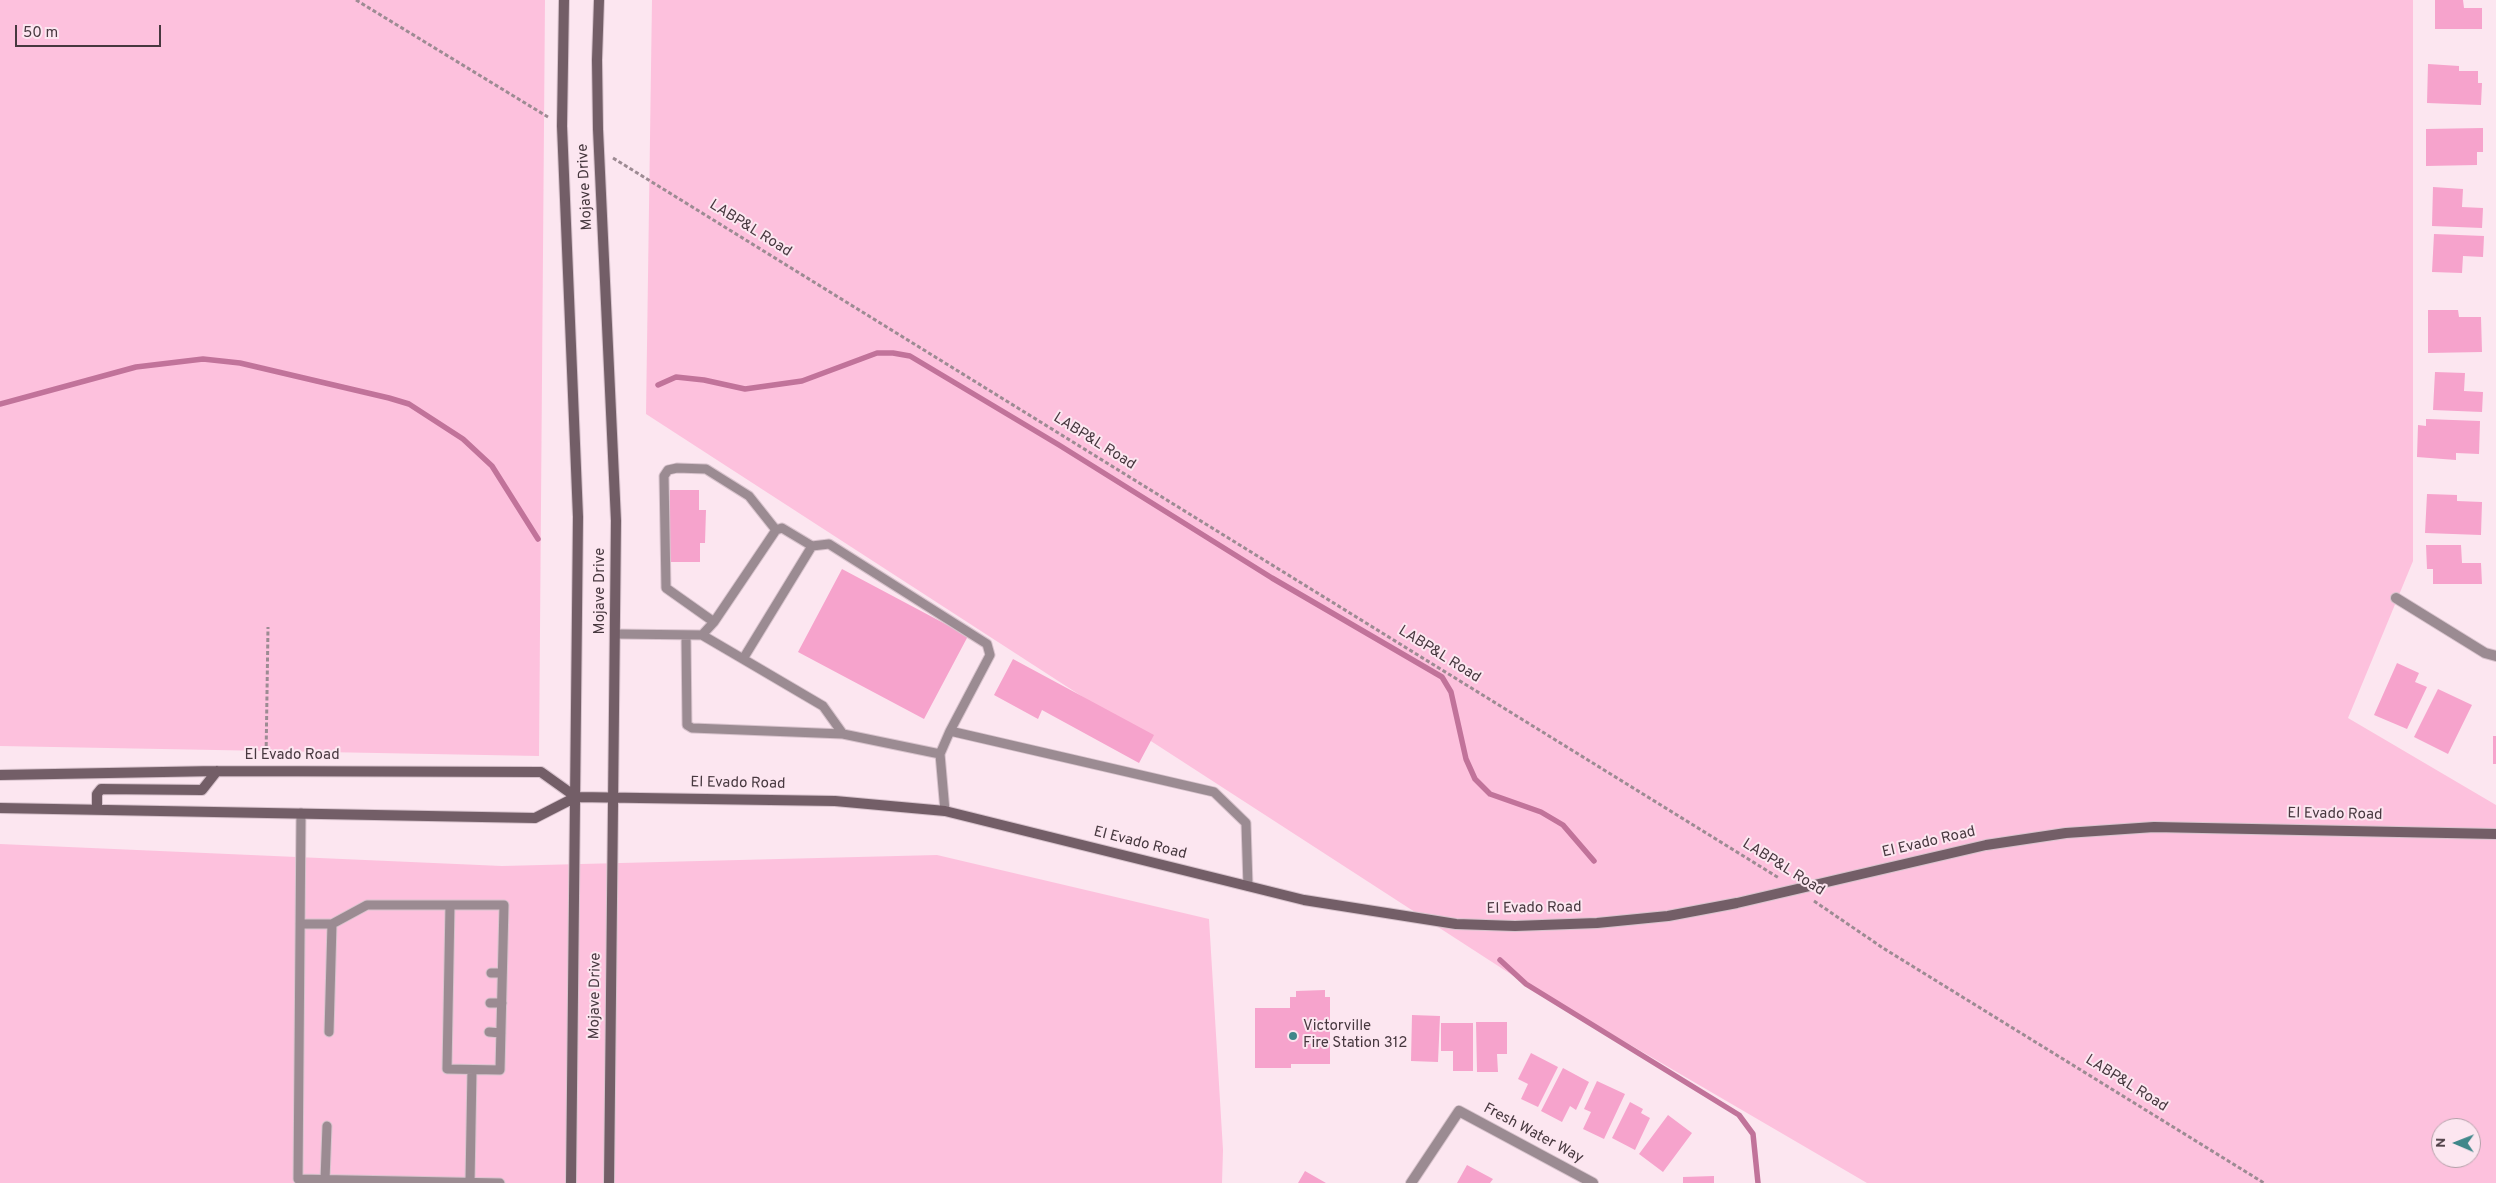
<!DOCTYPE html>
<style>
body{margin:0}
#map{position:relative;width:2496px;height:1183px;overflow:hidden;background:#fce6f0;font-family:Overpass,sans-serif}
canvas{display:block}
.north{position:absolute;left:2431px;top:1118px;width:50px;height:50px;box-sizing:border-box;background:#fce6f0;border:1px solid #b4a0a9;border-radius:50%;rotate:271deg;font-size:14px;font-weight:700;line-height:20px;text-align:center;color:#47383f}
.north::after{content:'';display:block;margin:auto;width:18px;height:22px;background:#3f878a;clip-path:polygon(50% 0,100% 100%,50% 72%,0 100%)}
.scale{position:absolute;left:15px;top:25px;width:146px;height:22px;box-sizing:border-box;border:2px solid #47383f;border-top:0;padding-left:6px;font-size:15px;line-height:18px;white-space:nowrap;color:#47383f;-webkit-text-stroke:4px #fce6f0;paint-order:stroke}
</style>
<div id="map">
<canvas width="2496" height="1183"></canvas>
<div class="north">N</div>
<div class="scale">50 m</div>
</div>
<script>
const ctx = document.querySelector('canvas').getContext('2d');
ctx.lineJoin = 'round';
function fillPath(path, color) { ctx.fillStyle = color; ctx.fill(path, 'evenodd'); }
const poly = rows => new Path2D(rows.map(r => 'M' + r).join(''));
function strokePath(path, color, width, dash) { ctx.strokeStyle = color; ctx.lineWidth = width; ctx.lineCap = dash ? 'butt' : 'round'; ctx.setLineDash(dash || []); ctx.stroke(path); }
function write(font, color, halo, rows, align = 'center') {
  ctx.font = font + ' Overpass,sans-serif'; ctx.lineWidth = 4; ctx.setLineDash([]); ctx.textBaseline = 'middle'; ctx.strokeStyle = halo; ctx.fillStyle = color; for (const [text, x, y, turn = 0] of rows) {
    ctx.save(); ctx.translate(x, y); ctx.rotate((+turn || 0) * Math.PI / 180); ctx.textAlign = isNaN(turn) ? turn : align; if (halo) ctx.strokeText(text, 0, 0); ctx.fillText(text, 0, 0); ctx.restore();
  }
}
const green = poly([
 [0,0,545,0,539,756,0,746],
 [652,0,2413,0,2413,561,2348,718,2496,805,2496,1183,1867,1183,1526,984,646,414],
 [2441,1128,2471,1128,2471,1158,2441,1158],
 [0,844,502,866,937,855,1209,919,1223,1150,1222,1183,0,1183]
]);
const stream = poly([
 [658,385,676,377,704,380,745,389,802,381,877,353,893,353,910,356,1059,445,1272,578,1442,677,1451,692,1466,759,1475,779,1490,794,1541,812,1563,825,1594,861],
 [0,404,136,367,203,359,240,363,389,398,409,404,463,439,492,466,538,539],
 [1500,960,1526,984,1739,1115,1753,1134,1758,1183]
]);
const building = poly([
 [2435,0,2463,0,2464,8,2482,8,2482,29,2435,29],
 [2428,64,2459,66,2459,71,2478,71,2478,83,2482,83,2481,105,2427,103],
 [2483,128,2483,152,2477,152,2477,165,2426,166,2426,129],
 [2433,187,2463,189,2462,207,2483,208,2482,228,2432,226],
 [2434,234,2484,236,2483,257,2463,256,2462,273,2432,272],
 [2428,310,2458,310,2459,317,2481,317,2482,352,2428,353],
 [2435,372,2465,373,2464,391,2483,392,2482,412,2433,410],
 [2426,419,2480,421,2479,454,2456,453,2456,460,2417,457,2418,425,2426,426],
 [670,490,699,490,699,510,706,510,705,543,700,543,700,562,669,562],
 [2427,494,2457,495,2457,501,2482,502,2481,535,2425,533],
 [2426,545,2461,545,2462,563,2481,563,2482,584,2433,584,2433,569,2427,569],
 [842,569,968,636,924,719,798,652],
 [1013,659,1154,735,1139,763,1042,710,1038,719,994,695],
 [2397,663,2419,673,2415,682,2427,687,2407,729,2374,715],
 [2438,689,2472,705,2448,754,2414,737],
 [2493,736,2496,736,2496,764,2493,764],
 [1325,990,1325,997,1330,997,1330,1064,1291,1064,1291,1068,1255,1068,1255,1008,1290,1008,1290,997,1296,997,1296,991],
 [1412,1015,1440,1016,1438,1062,1411,1061],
 [1476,1022,1507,1022,1507,1054,1497,1054,1498,1072,1477,1072],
 [1441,1023,1473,1023,1473,1071,1453,1071,1453,1051,1441,1051],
 [1531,1053,1558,1067,1538,1107,1521,1099,1528,1084,1518,1079],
 [1563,1068,1589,1082,1576,1110,1570,1106,1562,1122,1541,1111],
 [1597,1081,1625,1094,1604,1139,1583,1129,1591,1112,1584,1109],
 [1630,1102,1643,1109,1641,1113,1650,1118,1635,1150,1612,1138],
 [1668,1115,1692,1133,1663,1172,1639,1154],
 [1467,1165,1493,1179,1490,1183,1457,1183],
 [1305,1171,1326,1183,1298,1183],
 [1714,1176,1714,1183,1683,1183,1683,1177]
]);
const path = poly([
 [356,0,548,117],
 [613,158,1779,878],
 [266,759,268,627],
 [1814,901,1883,948,2264,1183]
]);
const lane = poly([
 [812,546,829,544,987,644,990,655,950,731],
 [714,622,666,588,664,476,668,470,677,468,706,469,749,496,776,530],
 [615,634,702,635,714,622,776,530,782,528,812,546,743,659,823,706,843,734,692,728,687,725,686,635],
 [702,635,743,659],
 [843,734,940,754],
 [945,811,940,754,950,731,1214,792,1246,823,1248,886],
 [301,813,298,1179,500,1183],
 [300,924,332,924,367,905,504,905,500,1070,447,1069,450,905],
 [491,973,502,973],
 [490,1003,502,1003],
 [329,1032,332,924],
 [489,1032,501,1033],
 [325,1180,327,1126],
 [470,1182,472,1070]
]);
const street = poly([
 [2396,598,2485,653,2496,656],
 [1411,1183,1459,1111,1593,1183]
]);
const secondary = poly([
 [564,0,562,126,578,517,571,1183],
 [599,0,597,60,598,129,616,521,609,1183],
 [0,775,217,771,541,772,576,797],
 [0,808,535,818,576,797,835,801,945,811,1304,900,1456,924,1515,926,1597,923,1668,916,1737,903,1986,845,2066,833,2154,827,2496,834],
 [97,809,97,794,101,789,202,790,217,771]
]);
const markers = [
 [1293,1036,5,"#3f878a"]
];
const streetNames = [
 ["Mojave Drive",586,187,-93],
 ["LABP&L Road",750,229,32],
 ["LABP&L Road",1094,442,32],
 ["Mojave Drive",601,591,-90],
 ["LABP&L Road",1439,655,32],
 ["El Evado Road",292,756],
 ["El Evado Road",738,784,1],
 ["El Evado Road",2335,815,1],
 ["El Evado Road",1929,843,-13],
 ["El Evado Road",1140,844,14],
 ["LABP&L Road",1783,868,32],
 ["El Evado Road",1534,909,-1],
 ["Mojave Drive",596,996,-89],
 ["LABP&L Road",2126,1084,32],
 ["Fresh Water Way",1533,1134,28]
];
const poiNames = [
 ["Victorville",1303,1027],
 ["Fire Station 312",1303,1044]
];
fillPath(green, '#fdc1dd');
strokePath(stream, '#c1739a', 5.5);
fillPath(building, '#f6a3cc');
strokePath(lane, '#d8c3cd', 11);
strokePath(street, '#d8c3cd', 12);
strokePath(secondary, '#d8c3cd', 12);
strokePath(path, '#9d8b93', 3, [4, 2.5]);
strokePath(lane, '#9b8b92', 9);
strokePath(street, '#9b8b92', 10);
strokePath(secondary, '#735e67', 10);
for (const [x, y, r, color] of markers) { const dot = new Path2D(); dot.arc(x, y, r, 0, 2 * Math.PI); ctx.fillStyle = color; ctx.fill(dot); strokePath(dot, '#fce6f0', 2); }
write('15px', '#47383f', '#fce6f0', streetNames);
write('15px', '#47383f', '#fce6f0', poiNames, 'left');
</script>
